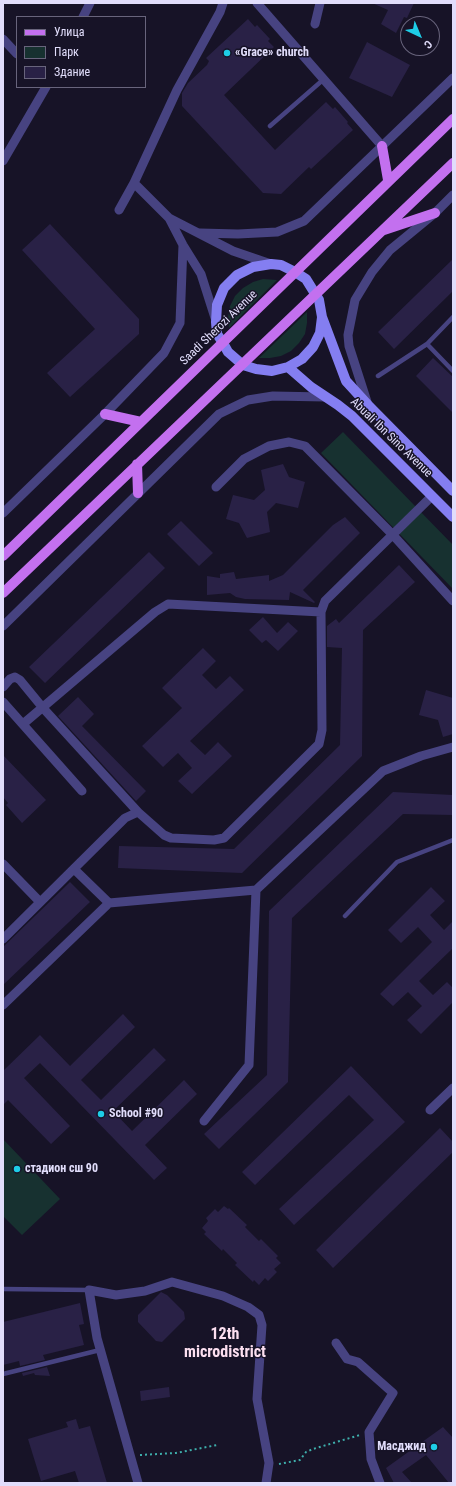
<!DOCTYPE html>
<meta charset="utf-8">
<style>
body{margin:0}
#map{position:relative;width:456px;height:1486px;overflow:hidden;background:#171327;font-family:"Roboto Condensed",sans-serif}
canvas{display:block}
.frame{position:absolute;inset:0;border:4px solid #e1ddfb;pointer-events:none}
.legend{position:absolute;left:16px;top:16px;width:130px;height:72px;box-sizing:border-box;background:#171327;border:1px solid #68647c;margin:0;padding:5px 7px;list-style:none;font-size:12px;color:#e1ddfb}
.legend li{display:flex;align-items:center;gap:8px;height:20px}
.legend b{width:20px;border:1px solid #68647c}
.north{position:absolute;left:400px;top:16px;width:40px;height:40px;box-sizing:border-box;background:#171327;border:1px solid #68647c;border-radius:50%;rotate:136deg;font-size:11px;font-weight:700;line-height:16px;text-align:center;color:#e1ddfb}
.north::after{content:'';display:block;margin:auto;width:14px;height:18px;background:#1ecde7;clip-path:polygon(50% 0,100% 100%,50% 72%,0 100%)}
</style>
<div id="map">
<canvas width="456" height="1486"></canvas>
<div class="frame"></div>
<ul class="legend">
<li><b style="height:5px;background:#c370ef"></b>Улица</li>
<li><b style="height:11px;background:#173130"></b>Парк</li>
<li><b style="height:11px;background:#292146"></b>Здание</li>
</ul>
<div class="north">С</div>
</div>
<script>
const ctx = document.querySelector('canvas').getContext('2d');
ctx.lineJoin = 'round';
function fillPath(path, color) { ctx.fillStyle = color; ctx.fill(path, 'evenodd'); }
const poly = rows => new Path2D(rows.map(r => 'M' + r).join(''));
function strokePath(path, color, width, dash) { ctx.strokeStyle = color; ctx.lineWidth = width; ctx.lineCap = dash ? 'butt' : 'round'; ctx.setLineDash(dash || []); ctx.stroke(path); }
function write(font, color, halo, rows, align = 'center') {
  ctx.font = font + ' "Roboto Condensed",sans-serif'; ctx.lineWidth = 3; ctx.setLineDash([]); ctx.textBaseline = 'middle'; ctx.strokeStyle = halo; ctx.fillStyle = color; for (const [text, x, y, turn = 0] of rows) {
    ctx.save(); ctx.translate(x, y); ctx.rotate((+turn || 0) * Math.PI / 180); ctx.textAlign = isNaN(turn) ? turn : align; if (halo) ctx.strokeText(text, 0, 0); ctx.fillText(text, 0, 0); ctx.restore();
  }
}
const green = poly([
 [263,279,277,280,229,328,228,317,230,306,235,296,243,288,253,282],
 [307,312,307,323,305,334,299,343,291,351,281,356,270,358,259,358],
 [343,432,453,545,453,589,321,453],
 [3,1139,60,1199,22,1235,3,1216]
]);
const building = poly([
 [372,3,414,3,407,18,404,17,396,33,381,24,388,10],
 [248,19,255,27,257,25,270,39,268,41,274,47,224,95,275,150,326,102,333,109,335,107,348,122,347,123,353,130,311,169,309,167,281,194,263,193,182,106,182,93,188,83,207,65,209,61,206,58],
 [367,42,410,65,392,97,349,78],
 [50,224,139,319,139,334,70,397,47,373,95,329,22,250],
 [453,259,453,291,394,349,378,332],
 [433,358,453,377,453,413,416,376],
 [283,464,289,477,305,482,298,508,276,503,267,512,270,532,247,538,239,523,226,519,233,495,254,500,265,490,261,470],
 [345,517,360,533,303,590,315,602,314,603,290,592,289,600,245,599,236,597,230,593,207,595,207,576,220,578,220,574,234,572,236,579,269,575,269,581,283,575,333,525],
 [181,521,213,553,199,566,167,534],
 [149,552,165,568,45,683,29,667],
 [399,565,415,582,363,630,362,756,242,873,118,868,119,846,234,849,340,745,342,648,327,647,327,626,336,619,339,623],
 [263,617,277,633,288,622,298,631,278,651,266,640,262,643,249,630],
 [203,648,216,661,202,675,216,689,230,676,244,690,190,741,205,755,218,742,232,756,192,794,178,781,192,768,178,753,163,767,142,746,182,708,162,688],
 [426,690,453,698,453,734,443,737,438,720,419,715],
 [78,697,94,714,82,726,146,791,136,801,58,716],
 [3,755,46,800,22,823,6,805,8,803,3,797],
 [393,792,453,795,453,815,403,814,292,918,288,1082,219,1149,204,1134,267,1075,269,911],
 [70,882,90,902,3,985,3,947],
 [431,887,445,901,430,915,444,930,453,921,453,948,419,981,433,995,447,982,453,988,453,1002,421,1034,407,1020,422,1006,408,992,393,1006,380,994,432,942,418,927,401,943,388,930],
 [123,1014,135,1027,81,1080,101,1100,154,1048,166,1060,113,1111,132,1131,184,1080,197,1094,145,1145,167,1168,154,1180,40,1063,24,1078,70,1126,51,1144,8,1100,3,1105,3,1071,40,1035,70,1066],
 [351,1066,405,1122,294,1225,279,1209,374,1120,349,1095,255,1185,242,1172],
 [440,1128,453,1142,453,1152,333,1268,316,1250],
 [224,1206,228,1209,229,1208,247,1225,245,1227,259,1241,261,1239,278,1256,276,1258,281,1263,274,1269,277,1272,268,1281,265,1278,259,1285,254,1280,253,1282,235,1265,237,1263,223,1249,222,1251,204,1234,206,1232,202,1228,208,1221,206,1218,215,1209,218,1212],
 [161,1292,167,1295,184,1312,185,1319,162,1342,156,1341,138,1322,138,1315],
 [80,1303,84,1324,79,1325,84,1345,43,1355,45,1360,20,1366,19,1361,3,1365,3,1322],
 [47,1367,50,1376,35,1375,34,1373,23,1376,22,1373],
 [169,1387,170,1397,141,1401,140,1391],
 [76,1419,79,1429,90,1426,107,1483,79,1483,75,1471,41,1481,28,1439,68,1427,66,1422],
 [443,1427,453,1438,453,1483,449,1483,426,1455,402,1472,412,1483,394,1483,386,1468]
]);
const path = poly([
 [140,1455,176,1453,217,1445],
 [279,1464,300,1460,306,1452,313,1449,360,1435]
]);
const service = poly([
 [270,126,324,79],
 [453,317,427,344,453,371],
 [378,376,427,344],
 [345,916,397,862,453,840],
 [3,1289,89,1290],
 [3,1374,100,1350]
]);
const minor = poly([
 [223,3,220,12,177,90,134,183,169,218,233,251,271,264],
 [257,3,382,146],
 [83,17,90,3],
 [315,24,320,3],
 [3,39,17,54],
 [3,161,46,87],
 [119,210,134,183],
 [169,218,183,245,201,274,215,318],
 [200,233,238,234,277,232,304,221,453,78],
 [368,405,349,346,348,335,355,300,372,272,390,250,435,213,453,195],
 [216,487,244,459,269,446,289,442,305,446,392,534,453,601],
 [3,513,105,414,164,353,180,323,183,245],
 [3,626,219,414,248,400,273,396,325,397],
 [3,687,10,679,15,677,20,680,43,708,138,812],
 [3,702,82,791],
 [23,724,155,612,168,604,321,612],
 [3,864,40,902],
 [74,869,109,903,256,890],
 [3,939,125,818,138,812,164,835,171,838,214,840,224,838,319,744,322,730,321,612,325,601,432,496],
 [3,1005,109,903],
 [430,1110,453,1088],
 [204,1121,249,1065,256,890,383,771,421,756,453,747],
 [336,1343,347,1359,358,1362,393,1393,369,1432,371,1459,380,1483],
 [138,1483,97,1338,89,1290,116,1295,145,1291,172,1282,223,1296,248,1307,259,1315,262,1325,257,1399,269,1463,266,1483]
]);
const secondary = poly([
 [322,317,320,333,313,347,302,359,288,367,272,371,256,369,243,365,228,352,223,343,217,334,216,322,217,305,224,288,237,275,253,267,271,264,281,265,295,272,306,279,319,300,322,317,346,381,368,405,453,491],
 [288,367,311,387,338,405,352,416,453,517]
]);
const primary = poly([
 [382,146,388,180],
 [384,230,435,213],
 [105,414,141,422],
 [137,464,138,493],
 [3,556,453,119],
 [3,593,453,163]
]);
const markers = [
 [227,53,4,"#1ecde7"],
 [101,1114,4,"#1ecde7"],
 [17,1169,4,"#1ecde7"],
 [434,1447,4,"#1ecde7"]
];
const poiNames = [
 ["«Grace» church",235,53],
 ["School #90",109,1114],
 ["стадион сш 90",25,1169],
 ["Масджид",426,1447,"right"]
];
const streetNames = [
 ["Saadi Sherozi Avenue",219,328,-44],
 ["Abuali Ibn Sino Avenue",391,438,44]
];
const districtNames = [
 ["12th",225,1335],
 ["microdistrict",225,1353]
];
fillPath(green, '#173130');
fillPath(building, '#292146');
strokePath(path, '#3eaeab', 2, [2, 3]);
strokePath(service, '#474381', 4.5);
strokePath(minor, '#474381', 9);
strokePath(secondary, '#847ef1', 10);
strokePath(primary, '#c370ef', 10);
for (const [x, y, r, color] of markers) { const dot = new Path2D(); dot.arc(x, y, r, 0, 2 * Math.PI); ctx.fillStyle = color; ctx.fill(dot); strokePath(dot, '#171327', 1.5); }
write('bold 12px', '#e1ddfb', '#171327', poiNames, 'left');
write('12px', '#e1ddfb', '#171327', streetNames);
write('bold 16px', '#fcdff0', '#171327', districtNames);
</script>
